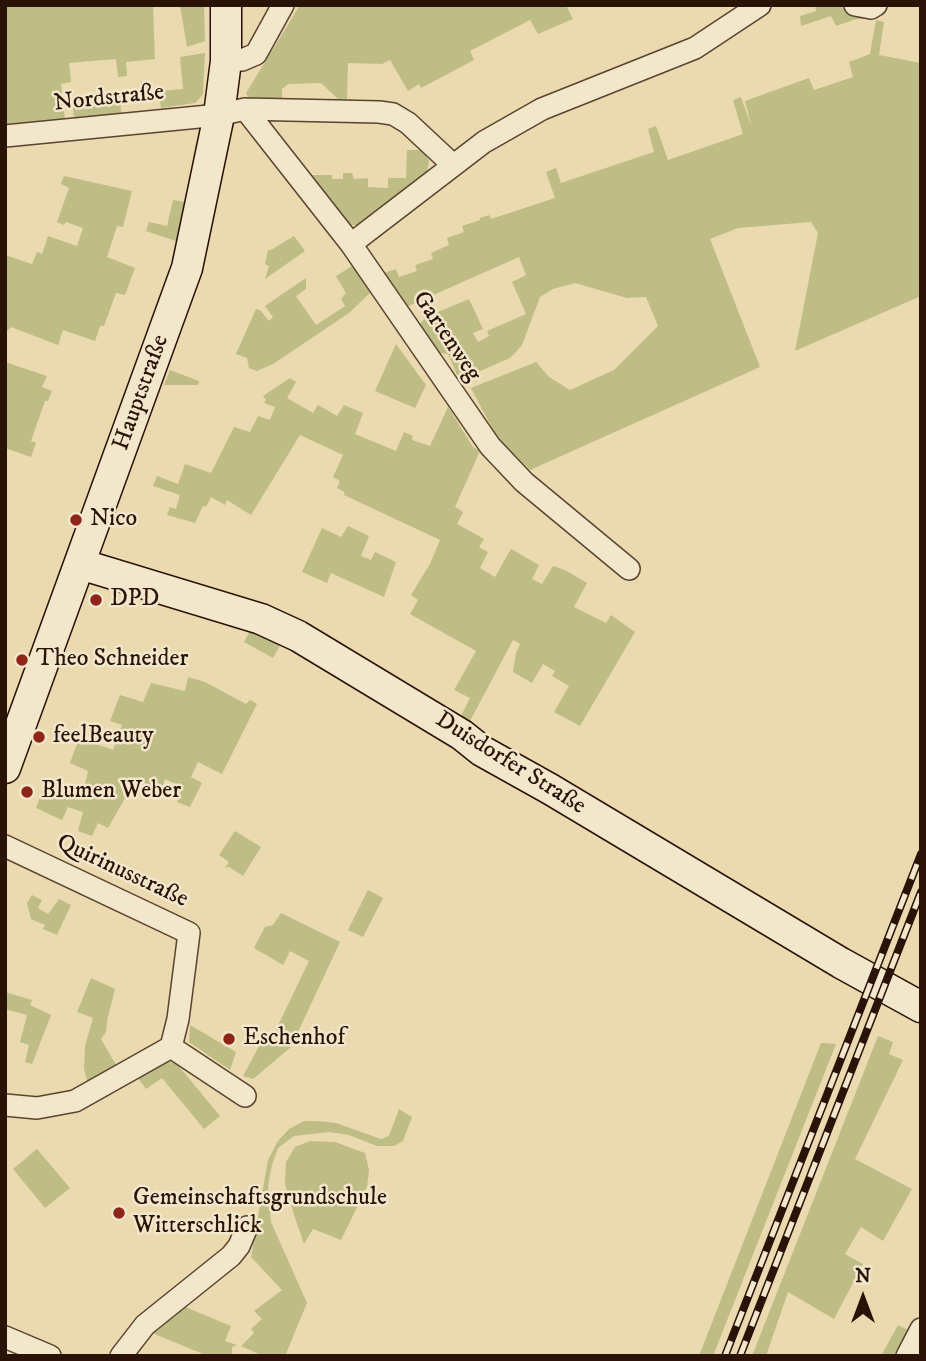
<!DOCTYPE html>
<meta charset="utf-8">
<style>
body{margin:0}
#map{position:relative;width:926px;height:1361px;overflow:hidden;background:#ebd9af;font-family:"IM FELL DW Pica",serif}
canvas{display:block}
.frame{position:absolute;inset:0;border:7px solid #2a1306;pointer-events:none}
.north{position:absolute;left:828px;top:1263px;width:70px;height:70px;-webkit-text-stroke:5px #f2e6cb;paint-order:stroke;rotate:0deg;font-size:19px;font-weight:700;line-height:28px;text-align:center;color:#2a1306}
.north::after{content:'';display:block;margin:auto;width:24px;height:32px;background:#2a1306;clip-path:polygon(50% 0,100% 100%,50% 72%,0 100%)}
</style>
<div id="map">
<canvas width="926" height="1361"></canvas>
<div class="frame"></div>
<div class="north">N</div>
</div>
<script>
const ctx = document.querySelector('canvas').getContext('2d');
ctx.lineJoin = 'round';
function fillPath(path, color) { ctx.fillStyle = color; ctx.fill(path, 'evenodd'); }
const poly = rows => new Path2D(rows.map(r => 'M' + r).join(''));
function strokePath(path, color, width, dash) { ctx.strokeStyle = color; ctx.lineWidth = width; ctx.lineCap = dash ? 'butt' : 'round'; ctx.setLineDash(dash || []); ctx.stroke(path); }
function write(font, color, halo, rows, align = 'center') {
  ctx.font = font + ' "IM FELL DW Pica",serif'; ctx.lineWidth = 5; ctx.setLineDash([]); ctx.textBaseline = 'middle'; ctx.strokeStyle = halo; ctx.fillStyle = color; for (const [text, x, y, turn = 0] of rows) {
    ctx.save(); ctx.translate(x, y); ctx.rotate((+turn || 0) * Math.PI / 180); ctx.textAlign = isNaN(turn) ? turn : align; if (halo) ctx.strokeText(text, 0, 0); ctx.fillText(text, 0, 0); ctx.restore();
  }
}
const green = poly([
 [5,5,153,5,155,59,126,62,127,76,118,77,116,59,69,63,71,82,61,84,65,120,5,127],
 [180,5,204,5,205,41,187,47],
 [300,5,566,5,573,19,538,34,530,20,470,51,474,60,421,88,419,84,408,91,390,60,382,64,348,63,347,99,339,100,321,83,288,84,282,89,282,100,249,99,246,93],
 [815,5,840,5,847,13,866,19,856,19,836,26,831,16,801,26,800,16,816,11],
 [876,20,884,22,879,55,921,63,921,296,795,351,818,233,811,222,738,228,710,239,760,367,530,470,496,436,471,388,536,362,549,377,570,390,614,370,658,326,646,297,627,298,575,283,553,289,540,297,522,345,516,352,510,358,464,378,457,375,448,354,436,352,420,324,426,317,469,299,483,329,473,333,478,342,489,336,487,331,526,314,512,282,526,275,519,257,404,308,381,274,396,269,399,277,417,271,415,265,433,259,431,253,449,245,447,238,464,232,462,226,480,220,480,218,489,215,491,219,555,198,546,172,556,168,561,183,654,152,648,129,656,126,668,160,743,134,733,100,741,97,752,128,745,101,809,78,814,90,853,77,849,62,870,54],
 [205,53,203,94,200,98,195,103,161,108,158,91,183,89,180,57],
 [120,95,121,113,74,119,72,99],
 [407,150,423,150,429,161,427,172,361,225,348,225,308,181,312,175,332,175,332,179,343,179,343,173,352,173,354,179,368,178,368,187,388,188,388,178,406,178],
 [64,176,132,191,123,227,117,226,107,257,135,268,125,295,116,293,104,326,100,326,95,341,63,330,58,345,11,327,5,333,5,255,32,264,37,252,42,254,48,236,77,246,83,228,66,222,64,225,57,222,69,188,61,184],
 [173,200,185,202,176,241,146,231,149,222,167,226],
 [294,236,305,251,265,279,269,266,265,264,268,250,271,250],
 [355,264,372,291,349,313,273,364,257,371,249,368,247,358,236,354,256,309,260,310,269,321,273,317,265,306,306,278,306,289,296,296,316,325,345,306,341,299,346,293,336,276],
 [396,344,426,385,415,408,375,391],
 [5,362,47,376,42,387,52,391,48,401,45,401,31,441,36,443,31,457,5,448],
 [170,370,199,381,198,385,164,385],
 [290,378,296,382,287,398,313,413,318,405,337,416,344,405,363,413,355,434,396,451,404,432,413,436,412,440,430,446,448,407,473,447,480,451,455,507,463,512,457,524,484,539,479,547,488,552,480,568,495,577,511,549,539,565,532,579,542,584,553,566,565,570,587,583,574,607,606,623,611,615,635,632,580,726,554,712,569,686,552,676,555,671,543,664,532,683,513,672,516,653,520,644,513,640,470,721,461,716,470,698,454,690,476,651,410,614,418,600,411,595,430,564,440,540,344,495,344,492,337,488,340,481,333,477,343,455,300,435,251,515,227,500,225,505,211,497,206,507,203,506,195,523,167,515,170,507,176,509,180,495,153,486,157,476,178,484,185,464,211,473,234,427,250,432,258,416,270,420,275,407,264,403,266,400,263,396],
 [348,526,369,536,361,556,371,560,375,552,396,562,384,597,331,573,327,583,302,572,322,528,341,537],
 [251,629,283,640,273,658,244,642],
 [188,677,205,682,246,704,250,700,257,704,222,774,198,762,191,777,202,783,190,807,177,802,182,787,165,779,161,791,136,779,108,828,98,823,92,836,78,831,83,812,68,807,62,820,36,808,46,781,76,793,79,789,84,790,88,771,70,763,79,738,113,750,122,725,110,721,120,695,143,702,151,683,185,691],
 [235,831,261,847,243,876,229,867,225,868,229,862,219,855],
 [368,890,383,898,363,937,348,930],
 [32,895,42,900,38,908,48,914,59,899,71,905,57,935,43,929,45,925,31,919,27,903],
 [281,913,340,942,291,1047,253,1079,243,1076,265,1035,272,1038,309,961,290,951,283,965,254,948,265,927,273,925],
 [91,978,115,989,107,1021,106,1032,101,1039,116,1065,87,1081,84,1068,85,1046,93,1018,77,1012],
 [5,992,32,1000,30,1005,51,1015,32,1064,25,1062,29,1045,20,1042,27,1015,5,1009],
 [190,1025,236,1052,230,1070,189,1042],
 [878,1036,893,1042,889,1054,903,1060,855,1159,912,1189,883,1241,861,1227,845,1254,863,1264,834,1319,788,1292,766,1356,752,1356],
 [821,1043,836,1044,713,1356,699,1356],
 [165,1061,177,1064,220,1116,204,1129,162,1078,146,1089,138,1078],
 [399,1109,412,1117,403,1141,394,1146,377,1146,349,1135,329,1132,294,1136,278,1148,272,1165,268,1185,271,1222,307,1303,285,1356,263,1356,241,1346,254,1333,251,1329,262,1319,254,1311,282,1290,251,1257,268,1160,278,1141,289,1129,304,1121,317,1121,336,1123,381,1139,389,1136],
 [310,1141,335,1142,365,1153,369,1170,367,1187,341,1240,313,1229,304,1244,294,1215,285,1184,286,1162,295,1147],
 [37,1149,70,1188,45,1208,13,1169],
 [183,1306,231,1326,225,1341,237,1345,232,1347,232,1356,208,1356,152,1333],
 [898,1325,908,1330,895,1353,894,1356,881,1356]
]);
const street = poly([
 [855,5,871,8,876,5],
 [226,61,242,60,256,54,283,5],
 [245,109,351,244,490,446,524,482,629,569],
 [5,136,219,115,245,109,379,112,393,114,408,123,453,165],
 [351,244,484,142,542,109,695,48,760,5],
 [5,846,189,933,178,1019,171,1047,75,1101,37,1108,5,1105],
 [171,1047,245,1096],
 [5,1337,50,1356],
 [121,1356,145,1325,231,1256,239,1246,247,1227],
 [907,1356,921,1329]
]);
const secondary = poly([
 [80,564,261,619,298,636,462,735,482,751,550,789,841,963,921,1007],
 [5,768,187,268,219,115,226,61,226,5]
]);
const rail = poly([
 [725,1356,921,854],
 [740,1356,921,892]
]);
const markers = [
 [76,520,7,"#8f2418"],
 [96,600,7,"#8f2418"],
 [22,660,7,"#8f2418"],
 [39,737,7,"#8f2418"],
 [27,792,7,"#8f2418"],
 [229,1039,7,"#8f2418"],
 [119,1213,7,"#8f2418"]
];
const streetNames = [
 ["Nordstraße",109,99,-6],
 ["Gartenweg",446,337,56],
 ["Hauptstraße",142,393,-70],
 ["Duisdorfer Straße",510,764,32],
 ["Quirinusstraße",122,872,25]
];
const poiNames = [
 ["Nico",90,520],
 ["DPD",110,600],
 ["Theo Schneider",36,660],
 ["feelBeauty",53,737],
 ["Blumen Weber",41,792],
 ["Eschenhof",243,1039],
 ["Gemeinschaftsgrundschule",133,1199],
 ["Witterschlick",133,1227]
];
fillPath(green, '#bebd86');
strokePath(street, '#5a4430', 24);
strokePath(secondary, '#2a1306', 33);
strokePath(street, '#f2e6cb', 21);
strokePath(secondary, '#f2e6cb', 30);
strokePath(rail, '#2a1306', 8);
strokePath(rail, '#f2e6cb', 5, [16]);
for (const [x, y, r, color] of markers) { const dot = new Path2D(); dot.arc(x, y, r, 0, 2 * Math.PI); ctx.fillStyle = color; ctx.fill(dot); strokePath(dot, '#f2e6cb', 2.5); }
write('24px', '#2a1306', '#f2e6cb', streetNames);
write('24px', '#2a1306', '#f2e6cb', poiNames, 'left');
</script>
